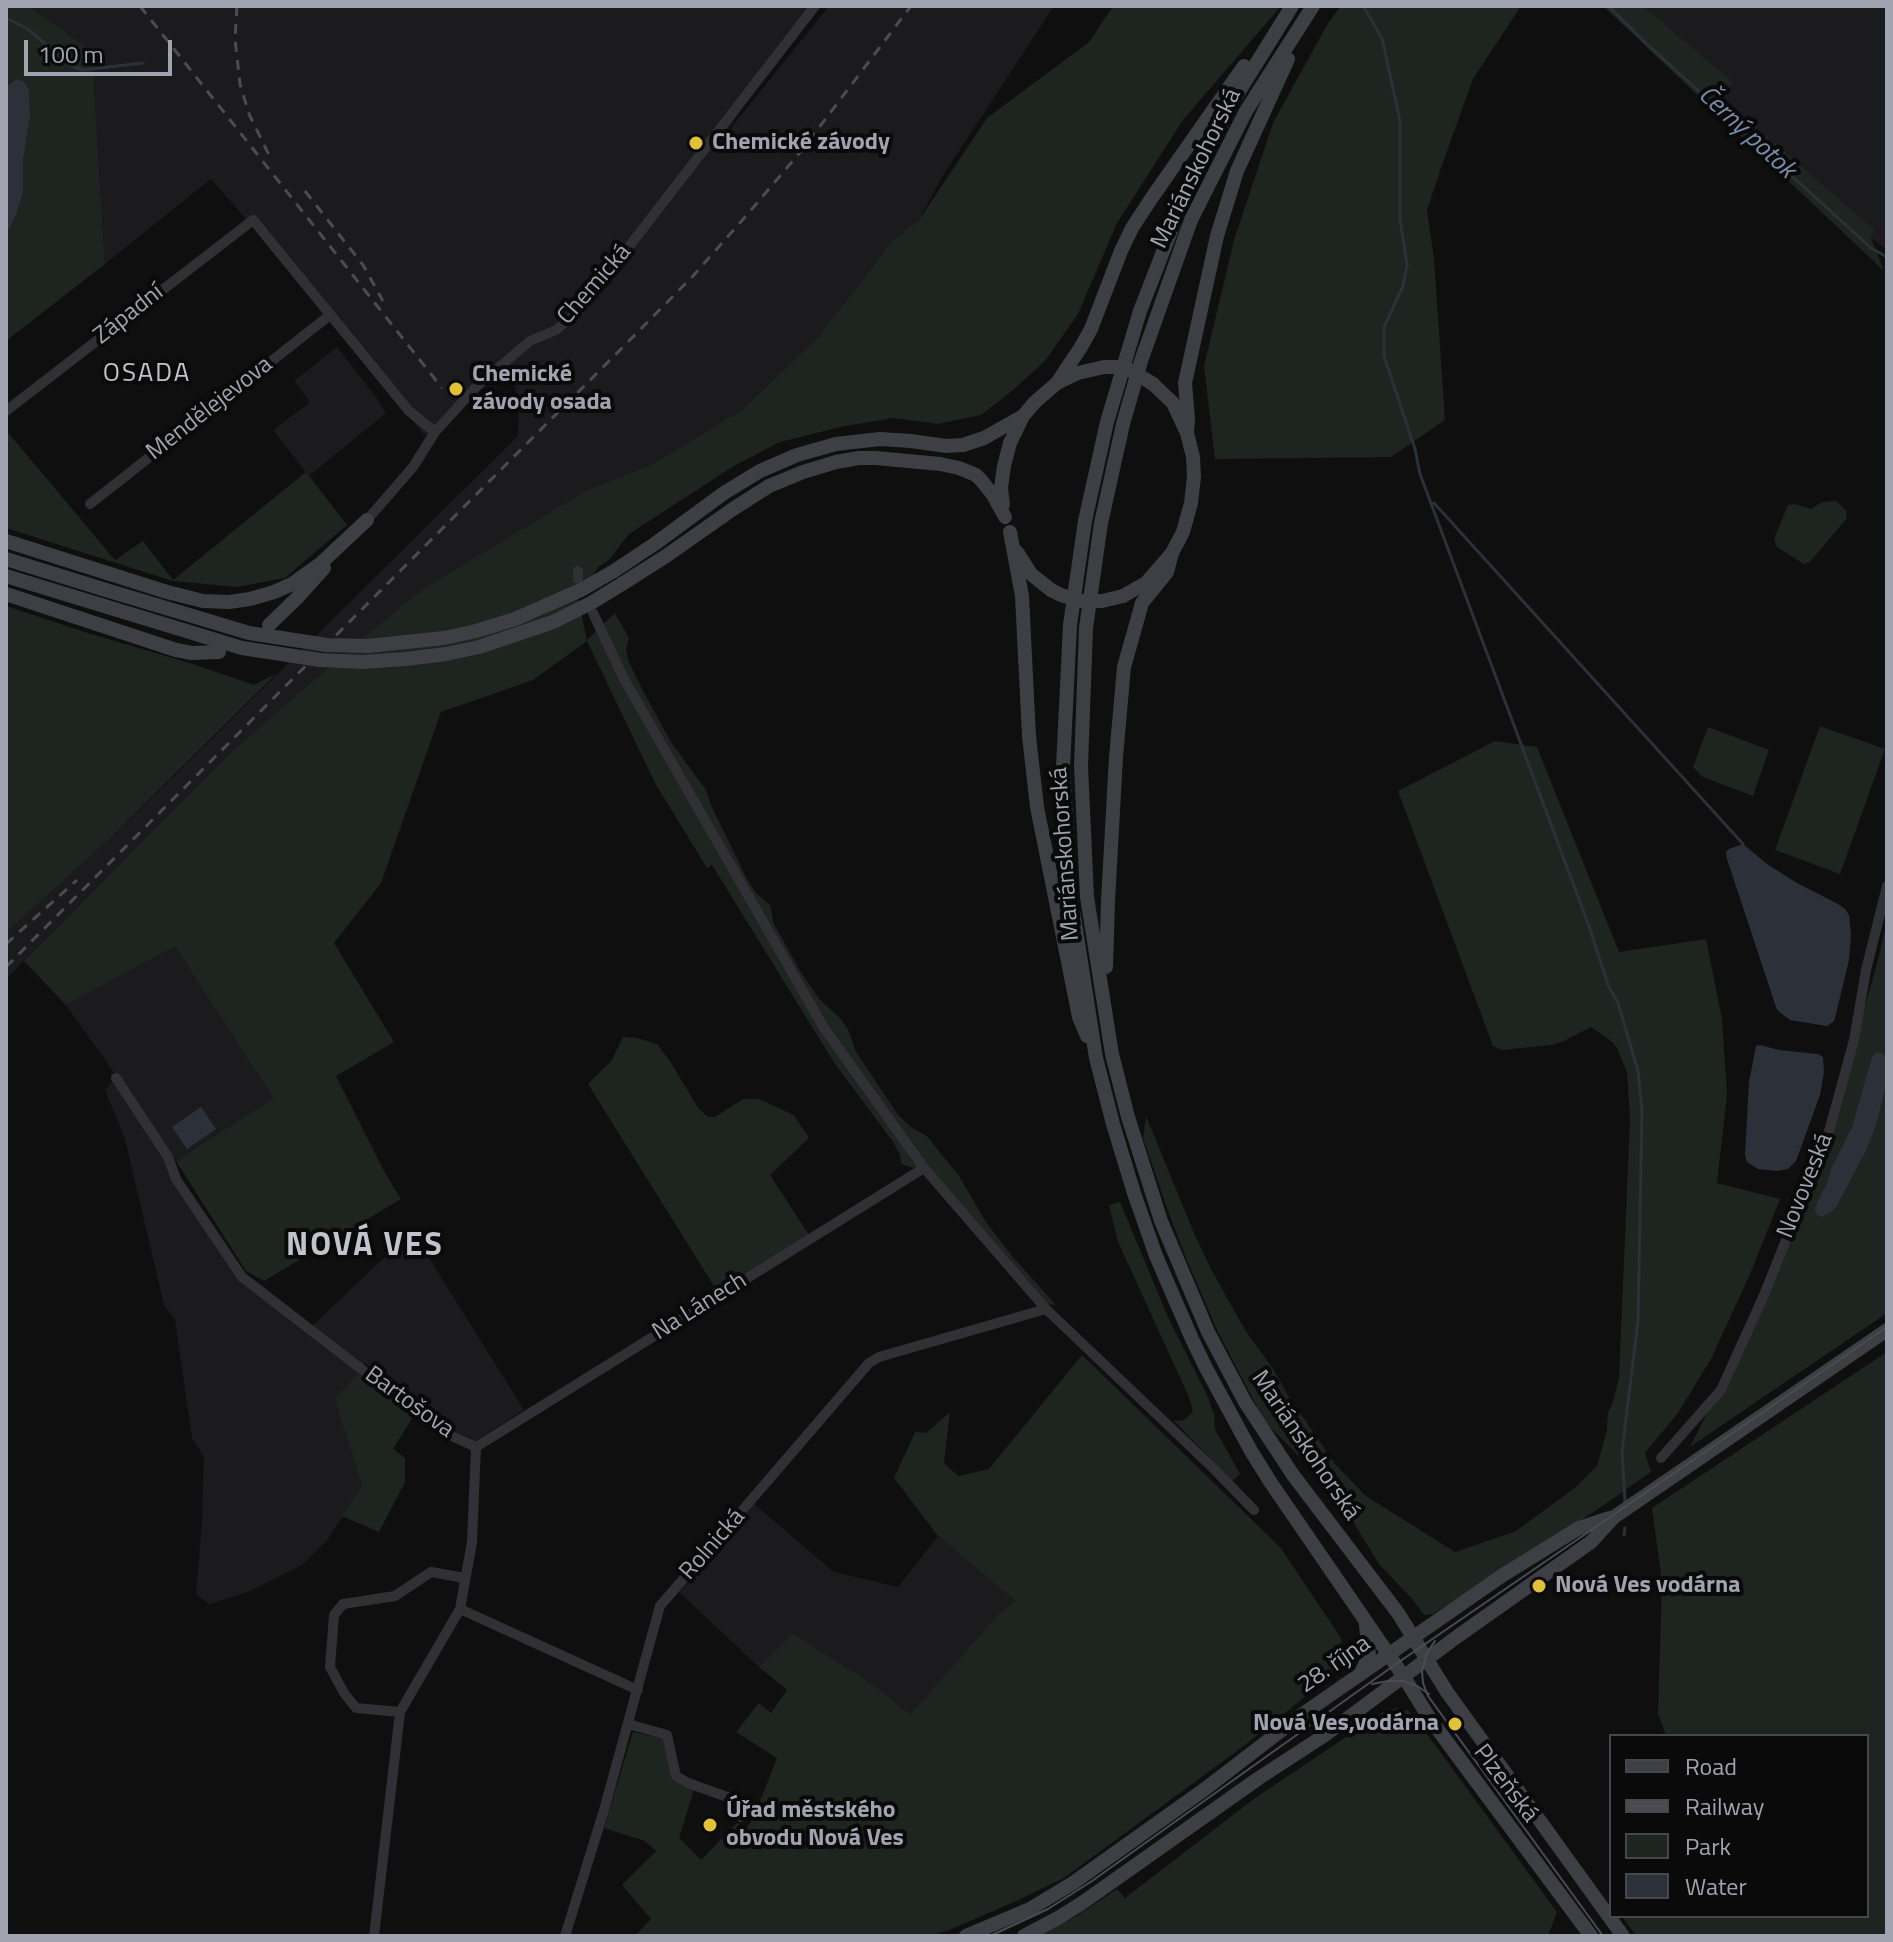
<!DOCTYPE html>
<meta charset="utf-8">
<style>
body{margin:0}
#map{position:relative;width:1893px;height:1942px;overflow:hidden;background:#0f0f10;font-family:"Titillium Web",sans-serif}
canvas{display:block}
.frame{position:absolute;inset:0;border:8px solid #a1a3b0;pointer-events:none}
.legend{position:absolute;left:1609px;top:1734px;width:260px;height:184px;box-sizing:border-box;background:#0a0a0b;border:2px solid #46474d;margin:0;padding:10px 14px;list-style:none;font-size:24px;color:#a1a3b0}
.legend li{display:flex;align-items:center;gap:16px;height:40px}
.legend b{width:40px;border:2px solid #46474d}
.scale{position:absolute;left:24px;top:40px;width:148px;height:36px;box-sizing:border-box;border:4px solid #a1a3b0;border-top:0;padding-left:10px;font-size:24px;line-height:28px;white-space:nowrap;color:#a1a3b0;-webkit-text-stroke:6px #0a0a0b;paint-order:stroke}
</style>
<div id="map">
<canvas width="1893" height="1942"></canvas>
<div class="frame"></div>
<ul class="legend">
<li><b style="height:10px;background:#3e3f44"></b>Road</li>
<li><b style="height:10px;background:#4b4c51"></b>Railway</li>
<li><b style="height:22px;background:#1e241f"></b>Park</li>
<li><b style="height:22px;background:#2c3139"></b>Water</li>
</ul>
<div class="scale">100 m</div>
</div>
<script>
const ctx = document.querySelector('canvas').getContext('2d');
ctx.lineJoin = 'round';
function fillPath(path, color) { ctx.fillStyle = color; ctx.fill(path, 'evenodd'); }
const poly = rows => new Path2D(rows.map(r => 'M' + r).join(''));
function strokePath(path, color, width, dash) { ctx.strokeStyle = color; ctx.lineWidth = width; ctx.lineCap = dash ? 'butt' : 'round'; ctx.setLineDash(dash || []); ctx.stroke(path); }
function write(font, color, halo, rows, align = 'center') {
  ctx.font = font + ' "Titillium Web",sans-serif'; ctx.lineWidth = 8; ctx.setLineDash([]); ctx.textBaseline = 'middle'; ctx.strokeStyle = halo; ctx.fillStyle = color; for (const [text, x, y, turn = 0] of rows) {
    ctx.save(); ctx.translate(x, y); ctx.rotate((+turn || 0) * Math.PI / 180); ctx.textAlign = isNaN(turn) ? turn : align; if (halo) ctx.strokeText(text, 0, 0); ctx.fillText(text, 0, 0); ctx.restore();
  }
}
const built = poly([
 [29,6,814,6,767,69,722,139,829,6,1054,6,942,177,919,220,894,239,818,337,743,409,649,466,588,489,424,588,371,631,233,750,6,979,6,933,105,843,165,785,518,436,519,404,510,368,485,385,434,440,424,435,330,315,211,179,105,264,92,53],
 [1643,6,1887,6,1887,250,1871,238,1875,230,1724,99,1732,82],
 [337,347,376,397,386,413,309,476,273,430,309,403,308,399,294,381],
 [175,945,273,1098,176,1161,122,1084,241,1274,310,1328,389,1253,416,1237,524,1410,475,1441,447,1428,365,1363,359,1373,350,1446,362,1487,326,1542,302,1565,248,1592,209,1604,196,1594,202,1522,204,1457,192,1438,175,1320,164,1305,125,1139,105,1090,117,1077,66,1005],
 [754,1504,834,1572,898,1587,938,1536,1015,1601,999,1613,910,1716,875,1686,793,1633,759,1667,679,1592]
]);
const green = poly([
 [6,6,29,6,92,52,105,264,6,341,6,236,16,215,23,193,23,160,30,103,15,79,6,87],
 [1113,6,1281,6,1183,120,1117,223,1078,314,1045,361,1012,391,981,415,938,424,894,418,845,426,780,442,734,466,629,534,608,561,599,566,578,599,587,640,615,613,629,638,626,649,628,660,642,689,671,742,706,790,711,805,746,877,756,893,770,905,774,924,802,974,819,999,839,1017,848,1029,856,1052,898,1115,912,1128,927,1136,959,1176,986,1222,1012,1256,1056,1305,1041,1304,929,1173,901,1164,900,1155,893,1142,833,1061,712,865,707,868,655,783,587,641,533,680,441,712,381,883,334,943,394,1042,336,1076,386,1175,401,1199,264,1281,246,1271,176,1161,273,1098,175,946,66,1005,24,961,233,750,371,631,424,588,588,489,649,466,743,409,818,337,894,239,919,220,987,118,1089,42],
 [1341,6,1521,6,1473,79,1442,165,1427,210,1434,259,1445,420,1391,457,1215,459,1204,366,1234,240,1273,123,1328,23],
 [1603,6,1643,6,1733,82,1724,99,1875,230,1871,238,1884,271],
 [6,430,115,560,143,541,173,580,306,472,347,525,285,578,237,587,173,581,6,528],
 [1836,501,1846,510,1847,518,1810,562,1804,564,1777,547,1774,539,1788,505,1794,504,1811,509,1822,502],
 [6,606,91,634,193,664,254,685,277,673,105,843,6,933],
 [1820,726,1885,749,1840,874,1775,850],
 [1708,727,1769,750,1753,796,1703,777,1693,767],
 [1495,741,1537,747,1619,952,1706,939,1722,1019,1727,1095,1717,1183,1780,1199,1750,1274,1711,1359,1678,1413,1645,1453,1651,1472,1595,1511,1433,1614,1424,1615,1413,1600,1379,1564,1335,1492,1265,1422,1218,1332,1188,1263,1169,1214,1143,1138,1146,1116,1194,1233,1211,1269,1245,1330,1274,1370,1287,1394,1336,1465,1366,1496,1455,1552,1516,1531,1576,1487,1597,1466,1607,1430,1608,1412,1613,1402,1619,1377,1630,1118,1627,1072,1617,1048,1611,1041,1591,1027,1562,1042,1551,1045,1502,1050,1493,1046,1398,791],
 [1887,921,1887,1058,1880,1052,1852,1127,1831,1168,1827,1183,1818,1200,1838,1204,1866,1151,1876,1126,1887,1082,1887,1313,1690,1447,1767,1294,1827,1137,1877,964],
 [623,1037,637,1038,657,1044,670,1061,698,1108,708,1117,715,1117,743,1099,759,1099,794,1115,809,1138,770,1175,809,1235,717,1291,588,1084,612,1060],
 [1120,1202,1168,1317,1208,1397,1214,1415,1215,1429,1240,1474,1232,1481,1174,1421,1184,1420,1193,1412,1189,1397,1118,1242,1109,1205],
 [1887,1352,1887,1936,1636,1936,1622,1916,1867,1916,1867,1736,1666,1736,1658,1713,1662,1582,1652,1508],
 [1082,1355,1280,1547,1341,1638,1342,1664,1321,1684,1241,1748,1064,1878,1014,1902,947,1931,928,1936,635,1936,651,1919,622,1885,656,1851,645,1841,604,1828,633,1732,663,1739,670,1769,696,1783,679,1838,701,1860,737,1823,745,1829,751,1822,758,1806,777,1758,736,1732,759,1703,771,1713,787,1690,759,1667,793,1633,875,1686,910,1715,999,1613,1015,1601,938,1536,894,1478,915,1432,926,1433,950,1412,944,1463,958,1476,989,1469],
 [359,1373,414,1415,393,1449,405,1458,405,1482,379,1532,342,1516,362,1486,335,1399],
 [1397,1708,1409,1711,1419,1723,1557,1912,1548,1936,1038,1936,1078,1915,1117,1889,1125,1898,1255,1798,1385,1711]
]);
const water = poly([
 [16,79,25,82,29,91,30,116,23,160,23,193,16,215,6,236,6,87],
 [1743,844,1767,864,1797,883,1838,904,1845,909,1849,915,1851,934,1849,960,1836,1014,1834,1021,1827,1026,1790,1020,1777,1010,1727,859,1726,852,1729,849],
 [1760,1045,1779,1050,1818,1054,1823,1057,1824,1072,1820,1095,1796,1161,1788,1169,1777,1171,1758,1169,1747,1162,1745,1155,1749,1082,1756,1046],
 [1880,1052,1887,1058,1887,1082,1876,1126,1866,1151,1838,1204,1833,1211,1821,1217,1816,1214,1815,1209,1818,1200,1827,1183,1831,1168,1852,1127,1872,1057,1875,1053],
 [201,1107,216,1129,187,1149,172,1127]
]);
const stream = poly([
 [1363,6,1382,38,1400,121,1400,219,1407,265,1403,286,1384,327,1384,356,1415,449,1420,474,1589,926,1608,985,1618,1003,1638,1071,1642,1111,1638,1321,1622,1451,1625,1501],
 [1608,6,1648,45,1871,248,1887,257],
 [6,18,28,29,69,65,83,70,143,63],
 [1434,503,1743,844],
 [1624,1535,1625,1528]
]);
const street = poly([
 [6,411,253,220,409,411,435,432],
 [90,504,330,315],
 [367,520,413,467,435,432,477,386,530,341,556,330,580,310,815,6],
 [578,579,578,571],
 [593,613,624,679,824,1028,924,1168,1046,1309,1212,1467,1254,1510],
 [116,1078,168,1157,176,1179,242,1277,443,1432,476,1447,472,1542,460,1609,400,1712,374,1936],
 [476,1447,924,1168],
 [1661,1458,1721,1390,1764,1295,1828,1135,1854,1040,1866,970,1887,886],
 [460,1609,638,1690],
 [400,1712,356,1708,344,1693,330,1667,334,1615,343,1604,395,1596,431,1572,465,1578],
 [628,1724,667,1735,676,1776,688,1783,736,1800,741,1817],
 [565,1936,604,1810,660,1606,869,1363,879,1357,1046,1309]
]);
const secondary = poly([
 [1292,6,1233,101,1180,208,1140,311,1107,422,1085,521,1070,625,1063,767,1071,898,1096,1058,1113,1124,1134,1193,1156,1256,1192,1339,1206,1368,1251,1451,1271,1483,1404,1677,1430,1719,1591,1936],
 [1313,6,1246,111,1191,220,1141,361,1123,424,1101,523,1086,628,1081,766,1087,897,1112,1054,1128,1117,1161,1221,1208,1332,1245,1402,1293,1475,1398,1613,1447,1692,1623,1936],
 [1057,383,1081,347,1091,329,1121,251,1132,228,1153,196,1244,66],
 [1187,433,1188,419,1185,383,1217,236,1237,171,1288,59],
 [1003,505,1001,488,1004,466,1010,443,1023,416,1035,402,1057,383,1078,373,1104,367],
 [1010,532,1022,596,1029,736,1037,807,1079,1017,1087,1036],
 [6,541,167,592,203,601,229,602,250,599,274,592,292,584,320,564,367,520],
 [1017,552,1031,574,1051,590],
 [6,559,106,590],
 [614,571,656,543,724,493,760,471,797,455,836,444,880,439,911,441,946,446,963,445,984,438,1023,416],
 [6,576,101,605],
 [622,584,666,556,733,509,769,486,803,472,836,462,859,458,876,458,940,464,959,468,976,475,981,480,993,495,1005,517],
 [6,594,176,650,192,653,219,652],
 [1123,596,1146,583,1172,553,1183,532,1191,503,1194,477,1193,457,1187,433,1173,403,1153,384],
 [269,625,297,598,324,568],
 [1106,967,1108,901,1116,757,1124,667,1142,603,1167,572,1172,553],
 [1362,1671,1369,1656,1366,1625],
 [966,1936,1030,1909,1073,1883,1205,1789,1300,1716,1503,1575,1579,1528,1610,1518],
 [1024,1936,1058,1918,1082,1903,1259,1778,1325,1735,1458,1636,1591,1542,1614,1517,1887,1330]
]);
const tram = poly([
 [1435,1641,1427,1653,1422,1671,1423,1683,1428,1696,1603,1936],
 [1372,1684,1388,1681,1403,1681,1417,1686,1429,1694],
 [990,1936,1048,1909,1092,1881,1396,1664,1887,1327]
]);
const rail = poly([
 [140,6,442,388],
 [237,6,235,39,240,84,249,114,269,155],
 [305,191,363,265,383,301],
 [6,944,77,880],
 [6,967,619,351,693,276,746,216,802,150,911,6]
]);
const secondaryBridge = poly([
 [1104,367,1120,367,1132,371,1153,384],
 [106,590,249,633,327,645,368,646,444,638,476,631,515,619,581,590,614,571],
 [1051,590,1061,595,1081,601,1102,601,1123,596],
 [101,605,242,648,320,660,362,662,406,659,446,654,479,647,553,622,591,603,622,584]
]);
const markers = [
 [696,143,8,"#e0c137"],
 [456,389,8,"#e0c137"],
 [1539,1586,8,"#e0c137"],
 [1455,1724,8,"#e0c137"],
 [710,1825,8,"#e0c137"]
];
const poiNames = [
 ["Chemické závody",712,143],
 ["Chemické",472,375],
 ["závody osada",472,403],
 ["Nová Ves vodárna",1555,1586],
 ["Nová Ves,vodárna",1439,1724,"right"],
 ["Úřad městského",726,1811],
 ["obvodu Nová Ves",726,1839]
];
const streetNames = [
 ["Mariánskohorská",1197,169,-64],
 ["Chemická",595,285,-49],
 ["Západní",129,315,-38],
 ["Mendělejevova",210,409,-38],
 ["Mariánskohorská",1066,854,-94],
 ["Novoveská",1806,1186,-68],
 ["Na Lánech",700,1307,-32],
 ["Bartošova",409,1403,36],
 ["Mariánskohorská",1305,1446,56],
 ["Rolnická",713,1545,-49],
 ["28. října",1335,1665,-35],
 ["Plzeňská",1505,1784,53]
];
const waterNames = [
 ["Černý potok",1746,133,43]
];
const neighbourhoodNames = [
 ["OSADA",147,375]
];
const districtNames = [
 ["NOVÁ VES",365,1247]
];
fillPath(built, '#1b1b1d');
fillPath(green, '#1e241f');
fillPath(water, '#2c3139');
strokePath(stream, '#2c3139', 3);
strokePath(street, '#303035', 10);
strokePath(secondary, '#3e3f44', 14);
strokePath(tram, '#4b4c51', 2);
strokePath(rail, '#4b4c51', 3, [10, 8]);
strokePath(secondaryBridge, '#3e3f44', 14);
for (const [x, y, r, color] of markers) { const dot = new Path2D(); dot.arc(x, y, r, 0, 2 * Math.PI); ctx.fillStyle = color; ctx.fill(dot); strokePath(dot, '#0a0a0b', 3); }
write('bold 24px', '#a1a3b0', '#0a0a0b', poiNames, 'left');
write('24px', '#a1a3b0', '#0a0a0b', streetNames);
write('italic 26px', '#7a8ca9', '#0a0a0b', waterNames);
ctx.letterSpacing = '2px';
write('26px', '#c2c3cc', '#0a0a0b', neighbourhoodNames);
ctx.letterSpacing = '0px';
ctx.letterSpacing = '2px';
write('bold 32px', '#c2c3cc', '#0a0a0b', districtNames);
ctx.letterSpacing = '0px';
</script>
